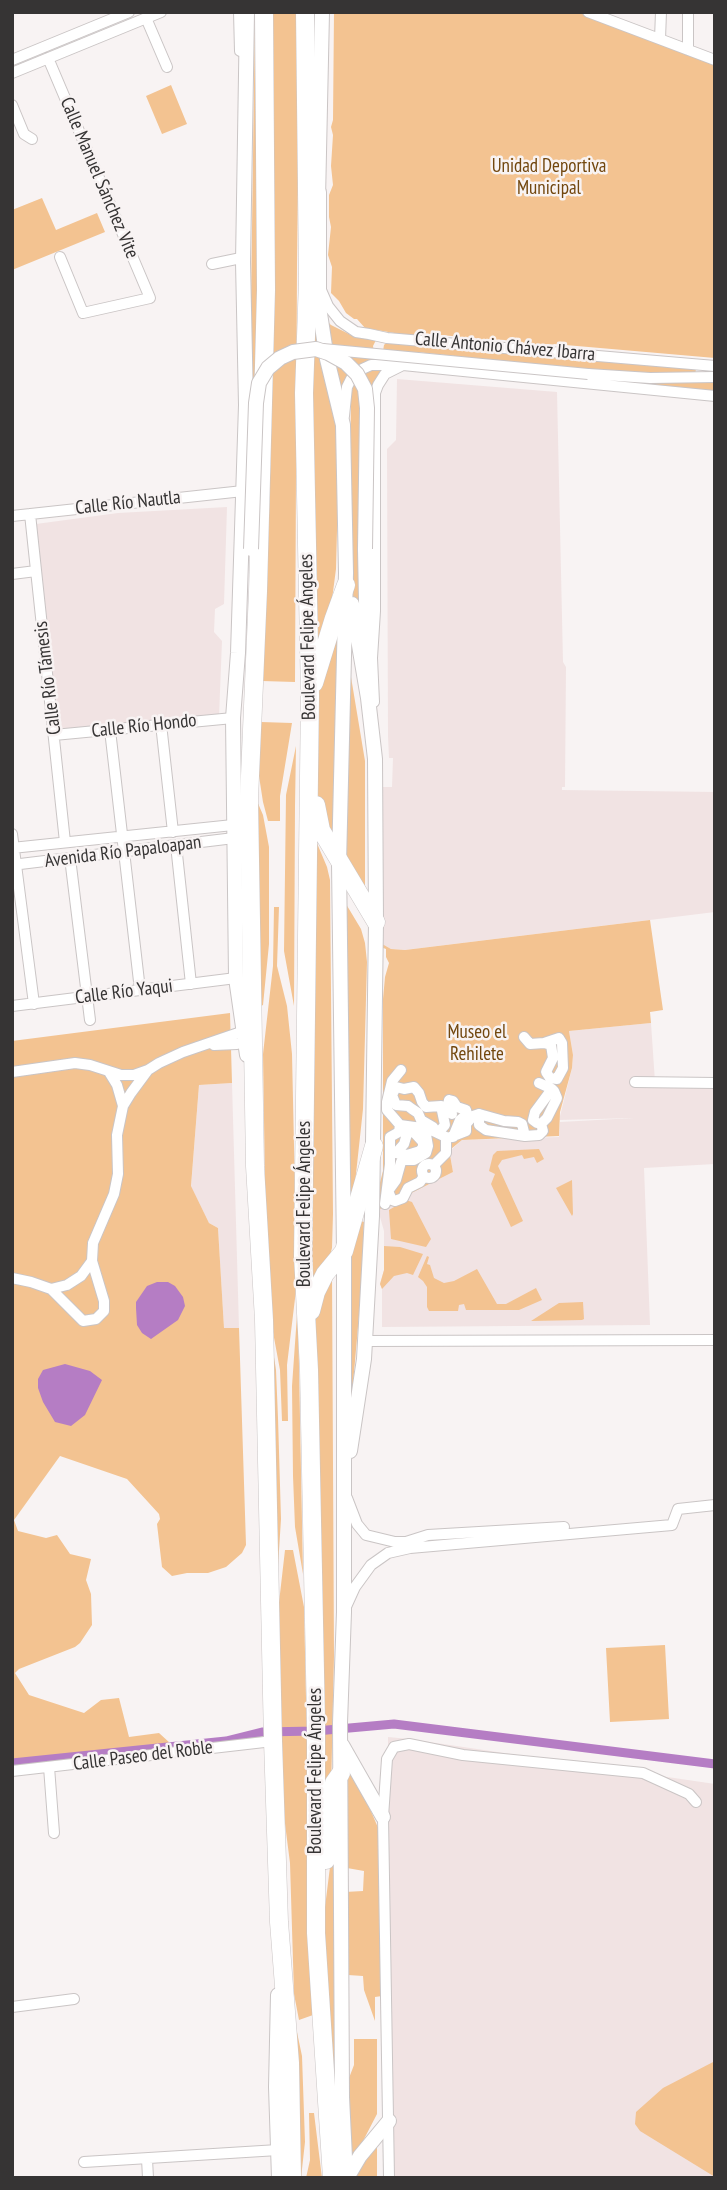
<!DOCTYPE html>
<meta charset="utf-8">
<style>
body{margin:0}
#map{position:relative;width:727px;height:2190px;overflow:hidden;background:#f8f3f3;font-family:"PT Sans Narrow",sans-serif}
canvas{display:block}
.frame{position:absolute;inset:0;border:14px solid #363434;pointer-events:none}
</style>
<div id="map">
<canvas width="727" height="2190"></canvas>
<div class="frame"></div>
</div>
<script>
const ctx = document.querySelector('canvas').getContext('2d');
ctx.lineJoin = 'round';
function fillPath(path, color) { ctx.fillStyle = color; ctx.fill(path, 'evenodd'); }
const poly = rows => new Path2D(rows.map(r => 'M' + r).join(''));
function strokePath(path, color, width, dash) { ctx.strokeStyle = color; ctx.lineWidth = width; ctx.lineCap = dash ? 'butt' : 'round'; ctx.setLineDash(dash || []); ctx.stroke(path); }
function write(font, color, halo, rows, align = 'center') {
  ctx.font = font + ' "PT Sans Narrow",sans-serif'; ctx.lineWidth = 5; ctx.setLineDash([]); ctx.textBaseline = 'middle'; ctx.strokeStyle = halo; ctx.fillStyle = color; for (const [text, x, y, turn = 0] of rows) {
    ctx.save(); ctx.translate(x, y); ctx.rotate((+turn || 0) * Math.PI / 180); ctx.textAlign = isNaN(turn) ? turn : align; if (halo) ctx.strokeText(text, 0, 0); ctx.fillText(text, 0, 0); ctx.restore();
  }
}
const built = poly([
 [397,379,557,392,563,662,566,667,565,787,562,787,562,790,715,792,715,912,405,950,391,949,377,941,372,787,392,787,393,758,389,758,388,736,387,449,396,440],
 [227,507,224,604,215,609,214,632,222,641,219,717,57,731,36,524,118,513],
 [651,1023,655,1082,715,1082,715,1164,644,1168,650,1325,382,1327,382,1289,380,1284,384,1270,384,1231,378,1210,453,1172,450,1155,452,1149,462,1140,559,1137,560,1122,634,1118,559,1120,572,1068,573,1055,569,1031],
 [232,1083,239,1328,224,1329,218,1228,209,1223,191,1187,199,1085],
 [388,1737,409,1739,715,1784,715,2178,390,2178]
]);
const green = poly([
 [255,12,259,12,258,400,248,378,251,301],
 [272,12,300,12,297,265,295,682,262,681,269,517,275,272],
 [334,12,588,12,715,60,715,358,554,344,550,347,521,346,505,340,487,339,486,342,469,343,463,337,417,333,415,336,404,337,400,334,365,328,357,319,354,319,346,313,339,301,331,293,332,267,328,255,331,227,329,217,329,195,333,185,331,166,333,135,331,127,333,120],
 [171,85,187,124,162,134,146,96],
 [42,198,56,230,97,213,105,232,12,270,12,210],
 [325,319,331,325,353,336,376,340,373,346,375,359,355,367,342,393],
 [313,321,337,420,338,491,336,569,331,607,311,671],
 [388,341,696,369,695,375,611,372,416,352,408,358,383,351,384,345],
 [377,369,383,369,378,376,360,646,349,577,351,394,353,387,362,374],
 [611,380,715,382,715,391,611,382],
 [339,616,332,851,315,811,315,694],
 [346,647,365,761,365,900,346,880,344,833],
 [261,722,292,723,280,796,280,821,268,821,263,802,259,776,259,748],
 [296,746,295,806,294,1006,284,951,286,795],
 [257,801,263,815,269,847,269,944,263,1005,261,1006],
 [311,829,327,867,330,880,333,1214,332,1248,328,1263,310,1298],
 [346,904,361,929,365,943,367,962,363,1109,352,1211,347,1211],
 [274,907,279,907,277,966,287,1006,292,1054,297,1282,287,1365,288,1421,282,1421,280,1370,270,1316,265,1186,263,1054,273,966],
 [650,920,663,1010,650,1012,651,1023,569,1031,573,1055,572,1068,560,1112,559,1136,462,1140,451,1149,450,1155,453,1172,378,1210,378,1190,383,1171,383,999,385,977,389,963,386,957,386,949,378,946,377,941,391,949,405,950],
 [230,1013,232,1083,199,1085,191,1186,209,1223,218,1228,224,1328,239,1328,246,1545,242,1553,226,1567,208,1573,187,1573,172,1576,162,1567,157,1524,160,1519,159,1514,127,1479,60,1456,14,1520,18,1531,46,1538,57,1535,70,1554,91,1559,86,1580,91,1594,92,1625,80,1643,75,1647,19,1669,15,1673,29,1695,84,1713,101,1700,119,1698,129,1737,159,1733,170,1743,12,1761,12,1041],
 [539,1149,544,1159,537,1163,534,1157,524,1159,522,1155,502,1160,498,1166,523,1221,511,1227,491,1184,495,1174,489,1171,493,1155,497,1151],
 [572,1180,573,1214,572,1216,556,1188],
 [406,1200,412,1202,431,1239,426,1247,391,1239,389,1210],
 [361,1221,364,1222,362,1281,349,1430,349,1264],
 [384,1246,400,1247,423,1254,413,1275,407,1273,394,1276,382,1289,380,1284,384,1270],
 [427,1256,429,1257,427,1264,430,1265,434,1278,444,1283,454,1281,477,1269,497,1304,506,1304,536,1288,542,1300,519,1310,466,1310,464,1304,459,1305,458,1311,429,1311,427,1307,427,1287,423,1281,418,1277],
 [332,1273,334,1656,331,1792,324,1849,315,1326,316,1312],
 [583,1302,584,1319,582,1320,531,1321,559,1303],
 [297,1315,298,1315,303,1574,295,1527,293,1476,292,1386],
 [272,1344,276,1370,278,1418,281,1519,278,1566],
 [285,1550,293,1550,304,1607,313,2015,299,2020,294,1994,290,1863,284,1816,277,1620],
 [665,1645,669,1719,610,1722,606,1648],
 [347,1755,379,1830,382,1996,375,1997,375,2021,364,1990,363,1976,348,1975,345,1892,363,1891,364,1871,347,1868],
 [331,1859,335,1860,338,2151,323,1923],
 [294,2018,302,2056,305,2142,301,2178,299,2178],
 [354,2039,377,2039,377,2114,363,2141,351,2158,349,2078,354,2065],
 [715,2061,715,2177,640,2131,635,2124,636,2112,663,2088],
 [309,2113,314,2113,322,2178,306,2178,310,2160],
 [377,2144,377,2178,354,2178,359,2166]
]);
const water = poly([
 [157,1282,168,1282,175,1286,183,1297,185,1306,178,1320,151,1339,142,1333,137,1325,136,1308,136,1302,147,1286],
 [65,1364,90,1371,102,1380,85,1415,71,1426,55,1422,43,1402,38,1388,38,1379,43,1370]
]);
const canal = poly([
 [12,1763,226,1741,262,1732,316,1731,394,1724,715,1764]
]);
const minor = poly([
 [239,12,240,51],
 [588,12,715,60],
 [146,18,167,67],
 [660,39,661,12],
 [688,50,688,12],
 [48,58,150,298,83,313,60,257],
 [12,60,129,12],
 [12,73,161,12],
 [12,105,24,134,32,139],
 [212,264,241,258,243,262],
 [321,290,328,306,340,321,356,332,369,334,387,338,715,366],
 [588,374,650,378,715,377],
 [344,416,347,387,351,379,358,371,371,365,403,365,715,396],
 [30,514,65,842],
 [12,516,243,491],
 [12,574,36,571],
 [374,702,372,658,375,611,375,393,378,385,385,374,401,366],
 [161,724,173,832],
 [110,730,140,990],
 [54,735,233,718],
 [12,834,34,1004],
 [176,845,191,984],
 [12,848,233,825],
 [70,858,90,1020],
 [12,865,234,838],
 [12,1006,236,978],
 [524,1037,530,1044,544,1043,551,1045,553,1058,546,1072,550,1078,557,1079,563,1068,562,1043,559,1038,544,1043],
 [214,1045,237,1044,250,1041],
 [12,1072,75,1063,90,1065,121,1075,134,1075,148,1070],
 [109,1072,117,1085,123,1106],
 [635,1082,715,1083],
 [539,1083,550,1088,552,1089,554,1091,557,1098,547,1118,541,1124,537,1123,533,1120,535,1112,552,1089],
 [452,1114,447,1111,449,1100,453,1101,457,1107,466,1110,467,1114,460,1120,453,1137],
 [479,1114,479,1125,486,1130,525,1136,539,1135,543,1131,541,1124],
 [400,1125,429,1129,448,1138,466,1131,466,1124,473,1116,479,1114,504,1121,518,1122,522,1124,525,1136],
 [412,1130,423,1142,423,1147,420,1151,407,1155,396,1153,404,1144,407,1134,411,1132,412,1130,413,1127],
 [436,1132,433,1127,421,1120,418,1113,412,1109,408,1106,396,1105,392,1095,396,1087,404,1089,414,1087,419,1093,422,1102,426,1107,441,1106,445,1125,438,1133],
 '422 1171a7 7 0 1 1 14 0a7 7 0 1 1-14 0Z',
 [434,1165,446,1153,446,1137],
 [424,1176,420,1182,408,1188,403,1198,395,1201,392,1200,388,1191,396,1180,401,1162,404,1160,414,1160,426,1153,428,1146,425,1129],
 [385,1204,390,1164,390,1137,399,1132,400,1125,387,1110,387,1102,392,1081,401,1070],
 [12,1278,31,1282,51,1289,67,1285,81,1276,92,1261,93,1243,114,1194,118,1174,117,1135,123,1106,131,1093,148,1070,159,1063,183,1052,250,1029],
 [51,1289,83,1321,96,1319,104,1311,104,1301,92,1261],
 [365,1341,715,1340],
 [347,1498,357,1524,366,1535,395,1542,406,1542,428,1535,564,1527],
 [345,1609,355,1587,371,1565,388,1553,410,1548,672,1525,678,1509,715,1505],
 [49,1767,54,1833],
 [12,1771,273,1741],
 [12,2007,74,1999],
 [147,2159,148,2178],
 [84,2162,278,2150],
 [389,2178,383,1817,387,1759,394,1747,409,1744,463,1755,643,1773,689,1794,696,1802]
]);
const major = poly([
 [247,12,243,262,246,405,238,653,233,718,236,978,247,1055],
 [319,192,319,307,327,359,343,425,346,573,339,863,344,1251,344,1612,340,1723,342,2097,346,2178],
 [318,199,322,12],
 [365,549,367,651],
 [350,1451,364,1359,372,1216,376,922,375,759,368,698,352,604],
 [342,1745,383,1817],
 [278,1995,276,2087,279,2178],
 [347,2178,360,2156,389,2121]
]);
const highway = poly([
 [264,12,266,290,258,591,249,799,255,1166,264,1320,273,1741,279,1922,290,2063,292,2178],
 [305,12,308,280,304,393,310,696,303,1256,309,1370,316,1722,316,1933,332,2178],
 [314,683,334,618,346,585],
 [316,805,321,830,376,922],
 [311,1311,316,1292,325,1274,344,1251,374,1146],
 [326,1860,334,1783,341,1773]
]);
const minorBridge = poly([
 [323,349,588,374]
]);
const majorBridge = poly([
 [251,549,256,403,259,383,268,368,280,358,293,352,316,349,328,353,346,363,357,374,365,389,367,408,365,549]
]);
const parkNames = [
 ["Unidad Deportiva",549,167],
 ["Municipal",549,189],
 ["Museo el",477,1033],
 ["Rehilete",477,1055]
];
const streetNames = [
 ["Calle Manuel Sánchez Vite",99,178,67],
 ["Calle Antonio Chávez Ibarra",505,347,5],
 ["Calle Río Nautla",128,503,-6],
 ["Boulevard Felipe Ángeles",308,637,-91],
 ["Calle Río Támesis",48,678,-97],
 ["Calle Río Hondo",144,726,-6],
 ["Avenida Río Papaloapan",123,852,-7],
 ["Calle Río Yaqui",124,992,-7],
 ["Boulevard Felipe Ángeles",305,1204,-90],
 ["Calle Paseo del Roble",143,1756,-7],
 ["Boulevard Felipe Ángeles",316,1771,-90]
];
fillPath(built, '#f1e3e3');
fillPath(green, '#f3c391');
fillPath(water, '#b57dc4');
strokePath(canal, '#b57dc4', 9);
strokePath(minor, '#cac5c5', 12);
strokePath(major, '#cac5c5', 16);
strokePath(highway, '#cac5c5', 19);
strokePath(minor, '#fff', 10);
strokePath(major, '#fff', 14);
strokePath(highway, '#fff', 18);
strokePath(minorBridge, '#cac5c5', 12, []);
strokePath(majorBridge, '#cac5c5', 16, []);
strokePath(minorBridge, '#fff', 10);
strokePath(majorBridge, '#fff', 14);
write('19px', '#72470e', '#f8f3f3', parkNames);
write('19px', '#363434', '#f8f3f3', streetNames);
</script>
